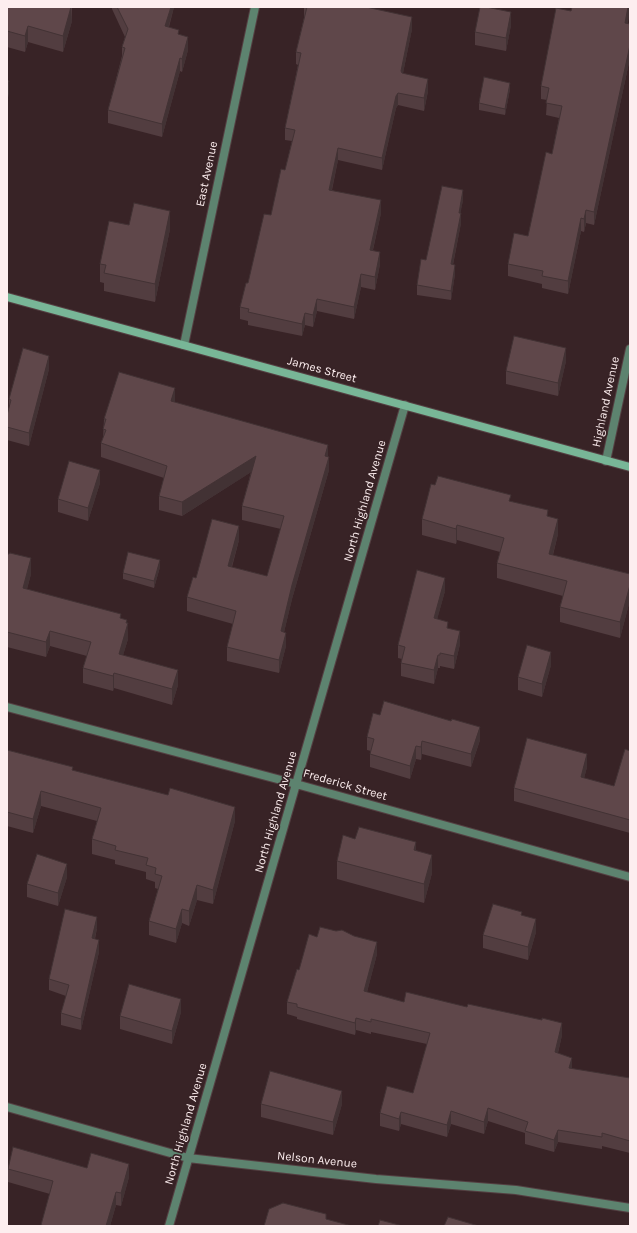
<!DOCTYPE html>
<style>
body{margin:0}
#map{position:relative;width:637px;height:1233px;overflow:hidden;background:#382326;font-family:Karla,sans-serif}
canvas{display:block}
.frame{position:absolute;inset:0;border:8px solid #fdeeef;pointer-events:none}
</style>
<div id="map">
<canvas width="637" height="1233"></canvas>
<div class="frame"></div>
</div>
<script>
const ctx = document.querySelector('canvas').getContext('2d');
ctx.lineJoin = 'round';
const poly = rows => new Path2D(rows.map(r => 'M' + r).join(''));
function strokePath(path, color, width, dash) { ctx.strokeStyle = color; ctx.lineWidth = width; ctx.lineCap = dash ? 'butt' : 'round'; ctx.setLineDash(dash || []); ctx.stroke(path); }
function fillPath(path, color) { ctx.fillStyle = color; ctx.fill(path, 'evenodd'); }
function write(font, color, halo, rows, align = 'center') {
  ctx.font = font + ' Karla,sans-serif'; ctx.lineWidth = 3.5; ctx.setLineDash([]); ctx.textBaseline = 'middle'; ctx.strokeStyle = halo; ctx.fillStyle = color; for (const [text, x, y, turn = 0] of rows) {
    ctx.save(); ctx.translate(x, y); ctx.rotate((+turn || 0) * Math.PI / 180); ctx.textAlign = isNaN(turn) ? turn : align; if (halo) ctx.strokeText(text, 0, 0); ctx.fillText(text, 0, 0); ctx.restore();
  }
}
const street = poly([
 [184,345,255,7],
 [606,461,630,349],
 [7,707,296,784,630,877],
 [7,1107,188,1158,376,1179,516,1190,630,1208],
 [169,1226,405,405]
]);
const secondary = poly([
 [7,297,630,467]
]);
const wall = poly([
 [7,7,72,7,72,21,63,52,28,42,25,52,7,47],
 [112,7,174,7,169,27,179,35,188,50,182,72,180,71,162,137,108,123,108,110,122,56,122,47,125,37,112,9],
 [304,7,366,7,412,29,403,73,428,91,424,111,398,105,396,108,382,170,338,160,332,190,381,213,373,250,380,264,375,290,361,287,354,319,317,311,313,327,305,325,302,336,248,325,248,321,240,319,240,307,271,215,285,170,292,141,285,140,285,128,298,65,296,64,296,52,304,18],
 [630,7,630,13,627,24,630,24,630,58,594,225,586,223,584,232,581,231,568,294,542,288,542,284,508,276,508,264,528,236,552,154,559,118,546,115,547,100,541,99,541,86,571,11],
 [511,25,506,51,475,45,475,32],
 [510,89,505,115,479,110,479,103],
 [463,200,460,213,461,223,453,265,455,274,451,300,417,295,417,285,426,260],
 [129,225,170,229,155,302,104,291,104,283,100,282,100,264],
 [566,361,558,396,506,384,506,371],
 [49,369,29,446,7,440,7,415,9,408,9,399],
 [175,402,328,457,329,470,292,599,284,632,286,646,279,673,227,661,227,647,233,624,187,611,187,597,196,578,239,540,232,567,267,576,281,529,242,520,242,506,251,472,182,516,159,510,159,496,164,478,101,457,101,443,103,438,104,419],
 [100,483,88,521,58,512,58,499],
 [511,501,548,516,558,534,553,555,630,574,630,600,620,638,560,622,560,607,563,596,497,578,497,563,500,552,457,540,456,544,422,535,422,519],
 [7,555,31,574,27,589,121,618,127,623,128,639,123,655,178,685,172,705,114,688,113,691,83,683,83,668,87,656,50,646,46,657,7,647],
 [160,567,154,588,123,579,123,573],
 [445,591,437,619,448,628,460,644,454,669,440,666,440,668,438,668,434,684,401,676,401,663,402,659,398,658,398,645],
 [551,665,542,697,518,690,518,677],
 [367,737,480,740,471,767,422,754,421,760,416,759,410,779,370,767,370,754,371,751,367,750],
 [7,750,235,821,213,904,197,900,189,926,182,923,176,943,149,935,149,921,158,889,155,888,155,882,146,879,146,872,115,864,115,860,92,854,92,839,97,821,41,806,33,833,7,826],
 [630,751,630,833,514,801,514,788,587,767,584,778,614,786],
 [355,839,416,851,432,873,424,903,337,879,337,861],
 [67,877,58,906,27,897,27,884],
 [522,915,536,932,528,960,483,948,483,935],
 [97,928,95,939,99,952,81,1030,61,1025,61,1013,66,996,49,990,49,979],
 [354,936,377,954,367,992,404,1002,562,1035,558,1053,572,1069,630,1078,630,1153,602,1146,602,1149,558,1142,554,1152,525,1144,525,1133,488,1121,484,1134,451,1124,447,1137,401,1124,399,1131,380,1126,380,1113,413,1093,427,1044,371,1032,371,1034,356,1030,355,1035,297,1019,297,1017,287,1014,287,1002,299,970,317,937],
 [181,1012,172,1044,120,1029,120,1016],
 [261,1104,342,1104,333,1135,261,1117],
 [87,1168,129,1177,121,1206,116,1205,110,1226,41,1226,50,1194,8,1182,8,1169]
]);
const shadedWall = poly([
 [71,7,72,21,63,52,63,36],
 [171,7,174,7,165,39,165,26],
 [628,7,630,7,630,13,625,36,625,23],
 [511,12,511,25,506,51,506,38],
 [412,17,412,29,401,83,401,71],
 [28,26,28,42,25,52,25,36],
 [188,37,188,50,182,72,182,59],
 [630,45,630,58,594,225,594,212],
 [180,58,180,71,162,137,162,124],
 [428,79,428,91,424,111,424,98],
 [9,81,9,94,7,101,7,88],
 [510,83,510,89,505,115,505,109],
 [398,93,398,105,396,108,382,170,382,158,396,96],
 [338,148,338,160,329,202,329,190],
 [463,190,463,200,459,222,459,213],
 [381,200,381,213,370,262,370,250],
 [586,210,586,223,584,232,584,219],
 [170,211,170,229,155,302,155,284],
 [461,213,461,223,451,274,451,264],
 [581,218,581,231,568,294,568,281],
 [380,252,380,264,375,290,375,277],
 [455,265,455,274,451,300,451,291],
 [361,274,361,287,354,319,354,307],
 [317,299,317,311,313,327,313,315],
 [305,313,305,325,302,336,302,324],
 [566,348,566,361,558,396,558,383],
 [49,356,49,369,29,446,29,433],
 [175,388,175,402,171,401],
 [328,445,328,459,325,456],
 [256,456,256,469,182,516,182,502],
 [329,457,329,470,292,599,281,645,281,631,292,585],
 [100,470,100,483,88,521,88,508],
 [558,519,558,534,549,569,549,554],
 [457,525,457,540,456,544,456,529],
 [239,526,239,540,228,579,228,566],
 [31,558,31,574,23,603,23,588],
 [160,560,160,567,154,588,154,581],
 [445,578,445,591,434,631,434,618],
 [630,585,630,600,620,638,620,622],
 [127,620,128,639,119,669,119,654],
 [50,631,50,646,46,657,46,642],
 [460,631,460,644,454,669,454,656],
 [286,633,286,646,279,673,279,660],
 [551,652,551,665,542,697,542,684],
 [438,655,438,668,434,684,434,670],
 [178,670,178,685,172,705,172,689],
 [114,673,114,688,113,691,113,676],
 [480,727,480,740,471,767,471,754],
 [422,741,422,754,421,760,421,747],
 [416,746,416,759,410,779,410,766],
 [587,754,587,767,581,790,581,777],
 [41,791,41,806,33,833,33,819],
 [235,807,235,821,213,904,213,890],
 [416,842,416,860,414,850],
 [432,855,432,873,424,903,424,884],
 [67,864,67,877,58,906,58,893],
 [197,885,197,900,189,926,189,911],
 [182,909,182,923,176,943,176,929],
 [97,917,97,928,92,950,92,938],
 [536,919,536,932,528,960,528,947],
 [99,940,99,952,81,1030,81,1019],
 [377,942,377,954,364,1003,364,991],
 [181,999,181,1012,172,1044,172,1031],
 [356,1018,356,1030,355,1035,355,1023],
 [562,1023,562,1035,555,1065,555,1052],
 [572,1058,572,1070,569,1068],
 [342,1091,342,1104,333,1135,333,1122],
 [488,1108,488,1121,484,1134,484,1122],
 [451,1111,451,1124,447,1137,447,1125],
 [401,1112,401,1124,399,1131,399,1119],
 [558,1130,558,1142,554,1152,554,1140],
 [129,1164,129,1177,121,1206,121,1193],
 [116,1192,116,1205,110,1226,106,1226]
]);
const building = poly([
 [7,7,71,7,63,36,28,26,25,36,7,31,7,7],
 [117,7,171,7,165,26,179,30,178,34,188,37,182,59,180,58,162,124,108,110,125,48,122,47,128,29,117,7],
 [307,7,366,7,412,17,401,71,402,73,428,79,424,98,398,93,396,96,382,158,338,148,329,190,381,200,370,250,380,252,375,277,361,274,354,307,317,299,313,315,305,313,302,324,248,312,249,309,240,307,246,283,248,283,264,214,271,215,281,169,285,170,295,130,285,128,301,53,296,52,307,7],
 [480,7,486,7,511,12,506,38,475,32,480,7],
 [572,7,628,7,625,23,630,24,630,45,594,212,586,210,584,219,581,218,568,281,542,276,543,271,508,264,514,233,528,236,546,152,552,154,562,106,546,103,549,88,541,86,556,8,571,11,572,7],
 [484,77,510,83,505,109,479,103,484,77],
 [7,80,9,81,7,88,7,80],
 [442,186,463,190,459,213,461,213,451,264,455,265,451,291,417,285,421,259,426,260,442,186],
 [134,203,170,211,155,284,104,273,106,265,100,264,109,221,129,225,134,203],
 [514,336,566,348,558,383,506,371,514,336],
 [23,348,49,356,29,433,7,427,7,415,11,400,9,399,23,348],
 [119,372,175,388,171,401,328,445,325,456,329,457,292,585,281,631,286,633,279,660,227,647,236,611,187,597,193,577,196,578,212,519,239,526,228,566,267,576,284,516,242,506,256,456,182,502,159,496,167,466,101,443,106,430,103,429,106,419,104,419,119,372],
 [69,461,100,470,88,508,58,499,69,461],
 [438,476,511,495,509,501,548,510,547,516,558,519,549,554,630,574,630,585,620,622,560,607,567,581,497,563,504,538,457,525,456,529,422,519,431,484,435,485,438,476],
 [128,552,160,560,154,581,123,573,128,552],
 [10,553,31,558,23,588,121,614,120,618,127,620,126,623,128,623,119,654,178,670,172,689,114,673,113,676,83,668,91,642,50,631,46,642,7,632,7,555,10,553],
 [417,570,445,578,434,618,448,622,447,628,460,631,454,656,440,653,440,655,438,655,434,670,401,663,405,647,398,645,417,570],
 [527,645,551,652,542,684,518,677,527,645],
 [384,701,451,721,452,719,480,727,471,754,422,741,421,747,416,746,410,766,370,754,374,739,367,737,373,713,380,715,384,701],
 [527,738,587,754,581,777,614,786,625,749,630,751,630,820,514,788,527,738],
 [7,750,73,767,72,770,168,795,170,788,235,807,213,890,197,885,189,911,182,909,176,929,149,921,162,876,155,874,156,868,146,865,148,858,115,850,116,846,92,839,101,808,41,791,33,819,7,812,7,750],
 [359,827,416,842,414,850,432,855,424,884,337,861,343,835,355,839,359,827],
 [37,854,67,864,58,893,27,884,37,854],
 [493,904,522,912,521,915,536,919,528,947,483,935,493,904],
 [65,909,97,917,92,938,99,940,81,1019,61,1013,69,985,49,979,65,909],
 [320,927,336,931,342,930,354,936,377,942,364,991,404,1002,406,992,467,1007,468,1004,542,1020,542,1018,562,1023,555,1052,572,1058,569,1068,630,1078,630,1141,602,1133,602,1137,558,1130,554,1140,525,1131,528,1122,488,1108,484,1122,451,1111,447,1125,401,1112,399,1119,380,1113,387,1086,413,1093,430,1033,371,1019,371,1022,356,1018,355,1023,297,1007,297,1004,287,1002,297,969,299,970,309,934,317,937,320,927],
 [129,984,181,999,172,1031,120,1016,129,984],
 [270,1071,342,1091,333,1122,261,1104,270,1071],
 [13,1147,87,1168,91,1153,129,1164,121,1193,116,1192,106,1226,45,1226,41,1225,53,1181,8,1169,13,1147],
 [283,1203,326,1214,326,1219,352,1226,264,1226,269,1209,283,1203],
 [448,1217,479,1226,444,1226,448,1217],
 [380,1220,403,1226,378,1226,380,1220]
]);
const streetNames = [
 ["East Avenue",207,174,-78],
 ["James Street",322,370,15],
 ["Highland Avenue",606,402,-78],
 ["North Highland Avenue",365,501,-74],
 ["Frederick Street",345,785,16],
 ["North Highland Avenue",276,812,-74],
 ["North Highland Avenue",186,1124,-74],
 ["Nelson Avenue",317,1160,6]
];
strokePath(street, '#543f42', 10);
strokePath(secondary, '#543f42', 10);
strokePath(street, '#5d836f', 8);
strokePath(secondary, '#78b697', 8);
fillPath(wall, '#523d40');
fillPath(shadedWall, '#423234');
fillPath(building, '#5f474a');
strokePath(building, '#423234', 1);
write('12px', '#fdeeef', '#382326', streetNames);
</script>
